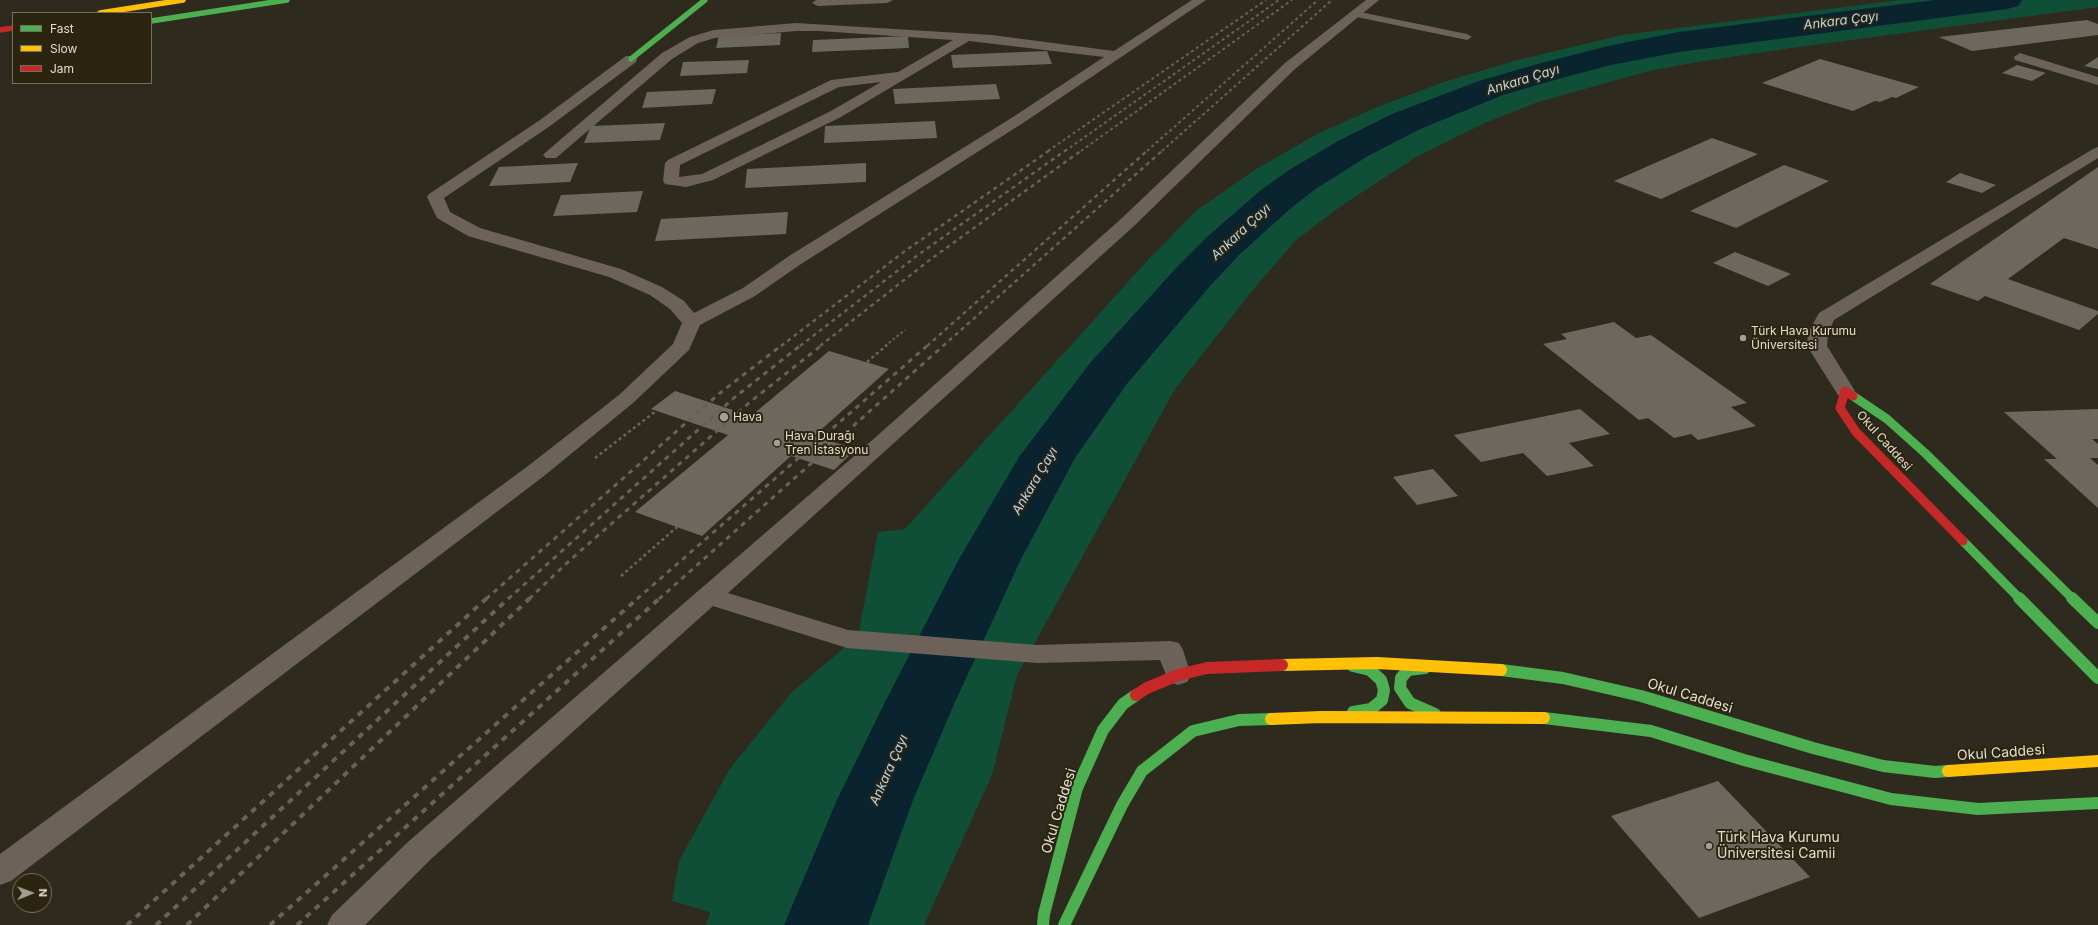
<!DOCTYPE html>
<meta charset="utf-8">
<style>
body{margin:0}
#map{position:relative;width:2098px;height:925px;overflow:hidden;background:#2f2a1e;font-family:Inter,sans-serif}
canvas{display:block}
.legend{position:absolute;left:12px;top:12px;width:140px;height:72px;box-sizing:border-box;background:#2b240f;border:1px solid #746e5c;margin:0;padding:5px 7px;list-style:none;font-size:12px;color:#e2ddd0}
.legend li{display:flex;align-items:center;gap:8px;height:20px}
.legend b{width:20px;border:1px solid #746e5c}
.north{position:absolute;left:12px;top:873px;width:40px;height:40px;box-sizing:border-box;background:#2b240f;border:1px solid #746e5c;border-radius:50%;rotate:89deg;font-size:11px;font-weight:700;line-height:16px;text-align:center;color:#e2ddd0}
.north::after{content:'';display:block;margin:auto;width:14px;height:18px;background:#a39e92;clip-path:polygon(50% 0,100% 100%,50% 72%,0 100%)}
</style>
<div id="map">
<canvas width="2098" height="925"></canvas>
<ul class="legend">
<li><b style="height:5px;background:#4caf50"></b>Fast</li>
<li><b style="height:5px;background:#ffc107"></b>Slow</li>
<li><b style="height:5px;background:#c62828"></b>Jam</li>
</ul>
<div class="north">N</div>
</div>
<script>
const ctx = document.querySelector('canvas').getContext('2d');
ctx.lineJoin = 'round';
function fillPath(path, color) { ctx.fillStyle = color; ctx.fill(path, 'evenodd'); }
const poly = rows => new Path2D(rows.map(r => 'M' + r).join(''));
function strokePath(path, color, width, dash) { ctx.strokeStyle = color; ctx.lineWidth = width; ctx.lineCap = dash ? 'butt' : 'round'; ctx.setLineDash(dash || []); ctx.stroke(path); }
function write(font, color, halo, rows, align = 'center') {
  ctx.font = font + ' Inter,sans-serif'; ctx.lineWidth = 4; ctx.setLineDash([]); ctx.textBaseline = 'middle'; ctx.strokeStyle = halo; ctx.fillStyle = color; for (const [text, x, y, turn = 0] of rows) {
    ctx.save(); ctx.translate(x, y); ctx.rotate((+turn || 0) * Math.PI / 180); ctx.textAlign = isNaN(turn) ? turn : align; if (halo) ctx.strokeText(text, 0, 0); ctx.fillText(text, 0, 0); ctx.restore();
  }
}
const green = poly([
 [1900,0,2098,0,2098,7,1791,48,1704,61,1649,71,1538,102,1487,122,1416,157,1341,206,1296,240,1252,291,1175,389,1017,675,992,775,924,925,706,925,710,912,672,901,679,861,729,770,791,693,858,636,878,532,905,529,1147,261,1196,211,1253,171,1317,134,1382,105,1447,81,1514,61,1622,35]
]);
const river = poly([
 [1935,0,2022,0,2018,6,2007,9,1679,52,1611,65,1558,79,1503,95,1418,130,1368,156,1317,188,1291,208,1239,255,1210,286,1126,385,1075,458,1021,559,955,702,913,800,868,925,784,925,837,800,885,702,959,559,1019,457,1090,363,1178,266,1207,237,1261,190,1289,170,1340,140,1392,114,1479,81,1534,65,1608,46,1679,32,1935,0]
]);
const building = poly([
 [2087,20,2098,24,2098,35,1972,51,1939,37],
 [781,33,780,45,716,48,719,36],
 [908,36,909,48,812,52,813,40],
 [1047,51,1052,64,953,68,951,55],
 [2098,57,2098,69,2084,66],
 [1820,59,1919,87,1896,98,1892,97,1880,102,1875,101,1853,111,1762,83],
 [749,60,747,73,680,76,683,62],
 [2017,65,2046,73,2032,81,2002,73],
 [996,84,1000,99,895,104,893,89],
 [716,89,712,104,642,108,647,92],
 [935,121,937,138,824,143,825,126],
 [665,123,660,140,584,143,591,126],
 [1712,138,1758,154,1661,199,1614,181],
 [578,163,570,182,489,186,499,167],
 [866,163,866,182,745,188,747,169],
 [1784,165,1829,181,1736,228,1690,211],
 [2098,167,2098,249,2064,238,2008,279,2098,311,2098,314,2079,330,1985,296,1978,301,1930,284],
 [1960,173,1996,185,1982,193,1946,182],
 [643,191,637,212,553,216,561,195],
 [788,212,786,234,655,241,661,219],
 [1735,252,1791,274,1768,286,1713,263],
 [1614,322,1636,338,1651,335,1747,403,1731,407,1756,426,1698,440,1691,434,1674,438,1648,418,1639,420,1543,344,1567,339,1561,334],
 [829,351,889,369,814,436,856,449,834,470,791,456,702,536,635,512,728,435,651,409,675,391,751,416],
 [1580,409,1610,434,1569,443,1594,466,1547,476,1523,453,1481,462,1454,435],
 [2098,409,2098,439,2092,439,2098,444,2098,458,2090,458,2098,465,2098,508,2044,459,2057,459,2004,412],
 [1433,469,1458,496,1417,505,1393,477],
 [1718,781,1810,877,1699,918,1611,816]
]);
const pathFar1 = poly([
 [885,346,905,330]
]);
const path = poly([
 [867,362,887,345],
 [800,420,842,384],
 [595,458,656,411],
 [702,507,751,464],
 [621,576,677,527]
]);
const lane = poly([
 [1355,11,1467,34,1472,37,1467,40,1352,16,1352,12,1355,11]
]);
const street = poly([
 [816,0,893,0,887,3,818,6,812,3,816,0],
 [1192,0,1206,0,1023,123,801,264,755,296,700,325,689,350,633,403,544,476,11,881,0,885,0,854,528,466,619,395,673,344,682,323,670,309,650,295,609,277,468,236,437,218,427,197,429,194,540,120,626,56,636,56,637,59,636,62,550,126,444,198,450,212,480,228,621,269,662,287,684,301,694,313,743,288,789,256,1013,117,1104,57,969,41,841,117,713,180,686,187,665,184,663,181,665,163,668,160,831,80,898,72,953,40,819,31,796,31,715,38,698,43,672,59,556,158,546,158,543,155,546,152,662,53,690,37,714,30,796,23,992,35,1114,51,1192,0],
 [881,82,831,111,702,174,679,177,680,165,839,87,881,82],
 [1366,0,1379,0,1295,69,1134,226,728,593,848,630,1037,645,1170,641,1179,643,1183,650,1191,675,1187,682,1178,685,1169,682,1160,660,1037,663,847,648,713,606,431,859,365,925,327,925,332,915,409,841,860,451,1122,218,1285,63,1366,0],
 [2020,53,2098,77,2098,85,2015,60,2014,57,2020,53],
 [2098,147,2098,158,1834,320,1828,333,1827,346,1855,391,1852,395,1845,397,1838,395,1807,346,1808,333,1819,313,2093,149,2098,147]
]);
const fastFar2 = poly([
 [151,21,287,0],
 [631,59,705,0]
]);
const fastFar1 = poly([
 [1853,396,1887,419,1925,453,2073,599],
 [1963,541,2020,599]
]);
const fast = poly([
 [2019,598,2098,678],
 [2072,598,2098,623],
 [1353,666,1370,670,1381,680,1384,690,1382,700,1371,709,1353,712],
 [1425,668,1408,670,1401,678,1400,688,1410,703,1435,714],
 [1501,670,1563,678,1641,696,1813,748,1883,766,1935,772,1948,771],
 [1544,718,1651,731,1744,760,1891,799,1978,809,2098,803],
 [1043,925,1044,914,1077,788,1103,730,1123,704,1136,695],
 [1064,925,1122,805,1142,771,1193,731,1239,720,1271,719]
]);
const slowFar1 = poly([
 [100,13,183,0]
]);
const slow = poly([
 [1282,665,1377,663,1501,670],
 [1271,719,1321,717,1544,718],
 [1948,771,2098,761]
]);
const jamFar2 = poly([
 [0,30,13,28]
]);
const jamFar1 = poly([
 [1853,396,1845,391,1840,408,1856,432,1963,541]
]);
const jam = poly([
 [1136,695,1147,688,1178,675,1207,668,1282,665]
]);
const railFar3 = poly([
 [1048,151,1266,0],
 [1065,151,1279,0],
 [1081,151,1292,0],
 [1147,151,1318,0],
 [1162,151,1332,0]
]);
const railFar2 = poly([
 [781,346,905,251,1050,150],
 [800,346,918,255,1066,150],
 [820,346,931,259,1082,150],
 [927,346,1148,150],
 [943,346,1163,150]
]);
const railFar1 = poly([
 [486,599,720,393,782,345],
 [508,599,735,397,801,345],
 [529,599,569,561,750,402,822,345],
 [637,599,928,345],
 [659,599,944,345]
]);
const rail = poly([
 [127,925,487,598],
 [156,925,509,598],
 [187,925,530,598],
 [270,925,638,598],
 [297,925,660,598]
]);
const markers = [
 [1743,338,4,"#a39e92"],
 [724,417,5,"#a39e92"],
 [777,443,4,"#a39e92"],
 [1709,846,4,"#a39e92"]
];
const poiNames = [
 ["Türk Hava Kurumu",1751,331],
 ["Üniversitesi",1751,345],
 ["Hava",733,417],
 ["Hava Durağı",785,436],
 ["Tren İstasyonu",785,450]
];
const streetNames = [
 ["Okul Caddesi",1884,441,48]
];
const waterNames = [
 ["Ankara Çayı",1841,21,-7],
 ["Ankara Çayı",1523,80,-17],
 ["Ankara Çayı",1241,232,-43],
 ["Ankara Çayı",1035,481,-59],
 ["Ankara Çayı",889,770,-66]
];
const nearStreetnames = [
 ["Okul Caddesi",1690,696,17],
 ["Okul Caddesi",2001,753,-4],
 ["Okul Caddesi",1059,811,-73]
];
const nearPoinames = [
 ["Türk Hava Kurumu",1717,838],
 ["Üniversitesi Camii",1717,854]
];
fillPath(green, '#0f4f37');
fillPath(river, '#09232f');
fillPath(building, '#6c685e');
strokePath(pathFar1, '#6b645c', 2, [2.5, 2.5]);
strokePath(path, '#6b645c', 2.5, [3, 3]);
fillPath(lane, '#6c625a');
fillPath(street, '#6c625a');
strokePath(fastFar2, '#4caf50', 5.5);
strokePath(fastFar1, '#4caf50', 9);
strokePath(fast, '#4caf50', 12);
strokePath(slowFar1, '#ffc107', 5.5);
strokePath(slow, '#ffc107', 12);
strokePath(jamFar2, '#c62828', 5.5);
strokePath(jamFar1, '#c62828', 9);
strokePath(jam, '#c62828', 12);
strokePath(railFar3, '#676159', 2, [3, 3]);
strokePath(railFar2, '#676159', 2.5, [4, 4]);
strokePath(railFar1, '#676159', 3, [5, 5]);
strokePath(rail, '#676159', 4, [6, 6]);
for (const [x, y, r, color] of markers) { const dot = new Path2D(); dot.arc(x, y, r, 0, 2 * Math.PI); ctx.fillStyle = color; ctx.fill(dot); strokePath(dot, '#2b240f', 1.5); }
write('12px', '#e2ddd0', '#2b240f', poiNames, 'left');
write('12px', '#e2ddd0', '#2b240f', streetNames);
write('italic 13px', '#b1dbf5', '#2b240f', waterNames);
write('14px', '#e2ddd0', '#2b240f', nearStreetnames);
write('14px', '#e2ddd0', '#2b240f', nearPoinames, 'left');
</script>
